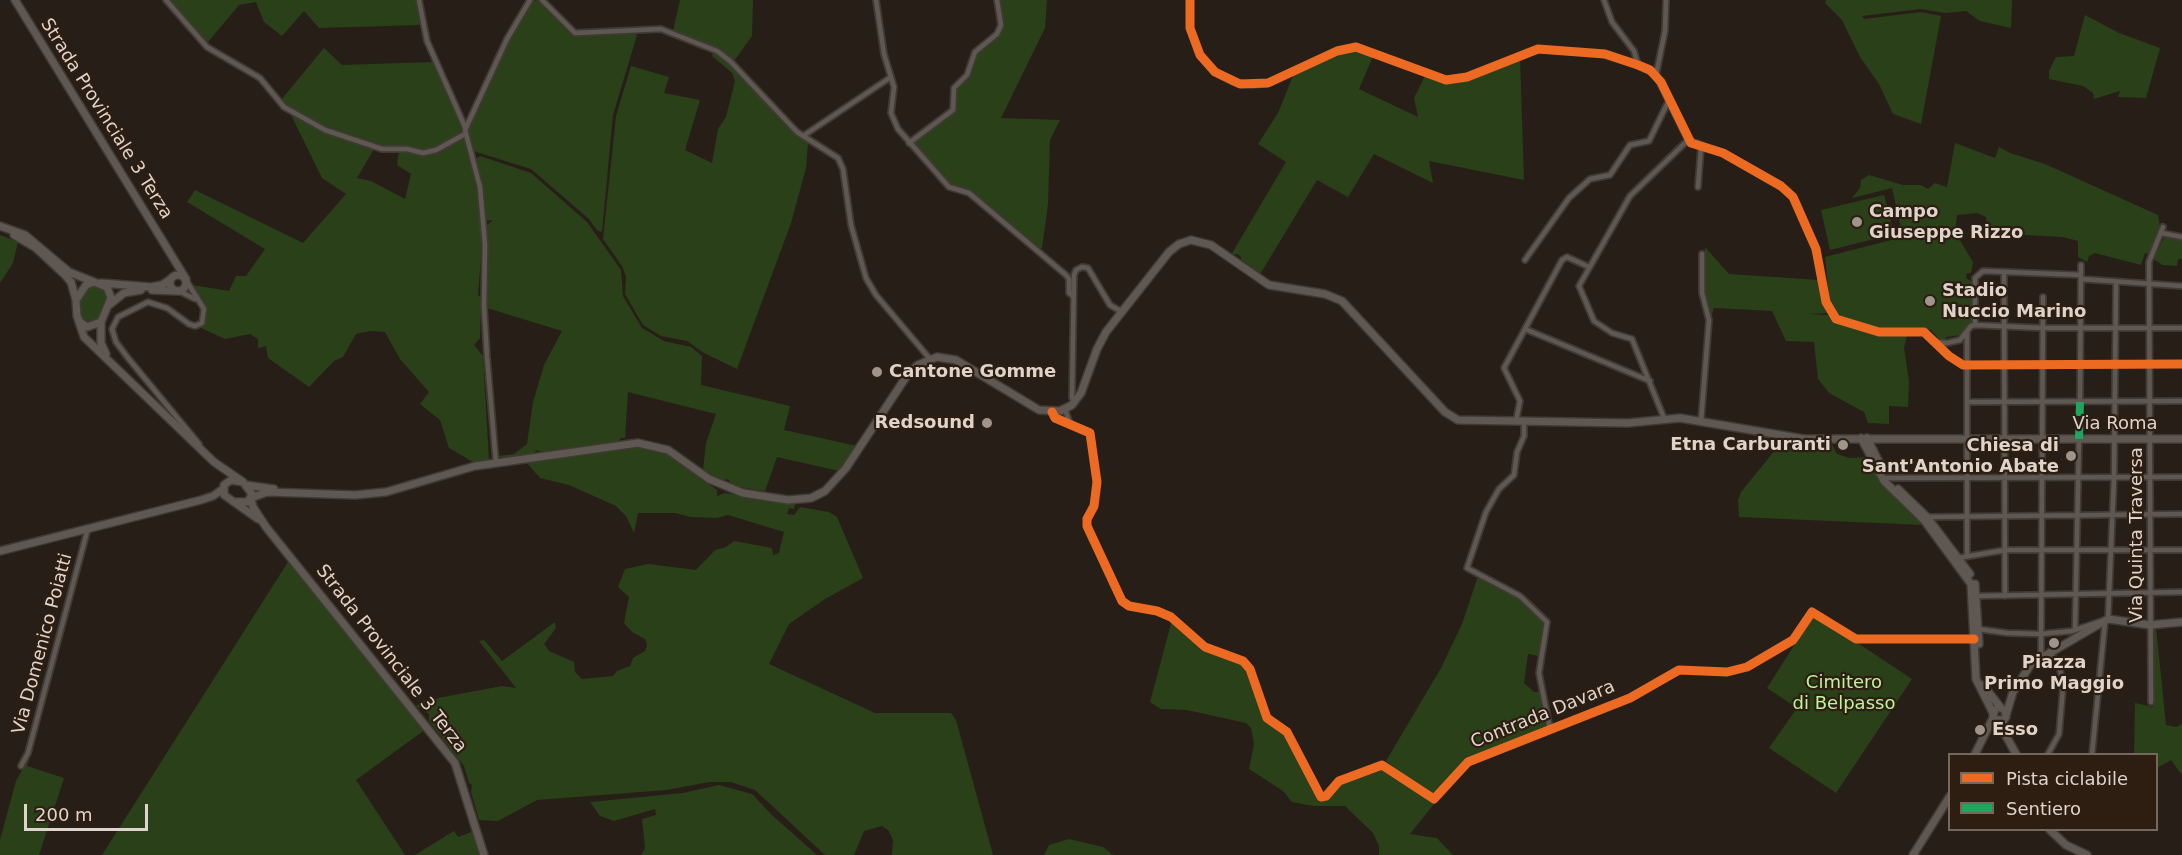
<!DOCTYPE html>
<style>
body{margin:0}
#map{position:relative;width:2182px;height:855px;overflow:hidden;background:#271f17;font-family:"DejaVu Sans",sans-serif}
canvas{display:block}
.legend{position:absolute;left:1948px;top:753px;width:210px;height:78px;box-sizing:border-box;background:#2d1e11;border:2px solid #74675c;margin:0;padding:8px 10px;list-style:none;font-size:18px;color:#dfd4cc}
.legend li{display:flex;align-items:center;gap:12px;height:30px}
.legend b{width:30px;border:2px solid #74675c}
.scale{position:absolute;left:24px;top:804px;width:124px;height:27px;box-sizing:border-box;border:3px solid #dfd4cc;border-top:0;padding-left:8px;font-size:18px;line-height:21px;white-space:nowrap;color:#dfd4cc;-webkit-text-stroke:4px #2d1e11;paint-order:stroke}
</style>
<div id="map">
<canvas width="2182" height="855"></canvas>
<ul class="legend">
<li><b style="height:8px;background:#ed6a23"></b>Pista ciclabile</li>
<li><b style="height:8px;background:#20a55d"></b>Sentiero</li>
</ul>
<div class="scale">200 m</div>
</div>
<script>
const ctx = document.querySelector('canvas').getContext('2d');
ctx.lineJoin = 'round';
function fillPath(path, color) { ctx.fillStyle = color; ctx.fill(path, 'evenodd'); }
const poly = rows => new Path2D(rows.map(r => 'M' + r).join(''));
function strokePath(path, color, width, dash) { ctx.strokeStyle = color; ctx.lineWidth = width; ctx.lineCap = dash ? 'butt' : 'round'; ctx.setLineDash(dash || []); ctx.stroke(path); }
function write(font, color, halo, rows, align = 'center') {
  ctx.font = font + ' "DejaVu Sans",sans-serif'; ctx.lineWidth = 4.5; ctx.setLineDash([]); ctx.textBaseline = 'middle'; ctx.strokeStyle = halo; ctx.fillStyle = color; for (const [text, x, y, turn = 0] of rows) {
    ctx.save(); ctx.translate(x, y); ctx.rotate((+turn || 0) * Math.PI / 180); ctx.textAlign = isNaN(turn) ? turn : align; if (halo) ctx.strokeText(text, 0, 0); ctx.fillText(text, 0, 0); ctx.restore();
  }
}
const green = poly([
 [169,0,417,0,421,25,319,28,304,11,282,36,264,22,256,2,239,5,208,42],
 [538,0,576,36,632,32,637,35,613,115,602,232,597,230,589,219,531,169,473,151,468,133,467,127,526,8,532,1],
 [680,0,753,0,752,36,734,61,719,49,673,31],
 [999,0,1047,0,1045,28,1001,118,1060,120,1050,140,1048,204,1042,248,1038,248,973,192,947,183,943,178,945,175,939,174,913,143,955,111,956,89,969,75,977,52,998,35,1002,25],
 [1826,0,2012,0,2011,28,1980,21,1966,11,1945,13,1921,9,1862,16,1864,19,1921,12,1941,16,1921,124,1893,114,1879,84,1860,57,1842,20,1825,3],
 [2085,15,2119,33,2160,48,2146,98,2118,97,2120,91,2094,99,2093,93,2083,86,2049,79,2049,71,2056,57,2074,56],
 [324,48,342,65,433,62,462,128,460,134,455,139,429,151,383,147,326,128,288,106,281,100],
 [1357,49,1374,54,1359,89,1418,117,1414,98,1425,76,1441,81,1460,82,1520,58,1524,180,1429,161,1433,183,1374,154,1348,197,1317,180,1259,276,1240,263,1241,257,1238,254,1231,255,1286,162,1258,144,1278,113,1293,76,1342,51],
 [713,52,730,64,785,125,808,142,806,168,791,223,737,369,704,353,687,341,661,336,643,325,625,294,626,277,622,266,603,239,616,116,631,66,669,77,664,93,700,100,685,150,712,163,718,129,726,117,735,81,732,73,712,56],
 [290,113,331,135,374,149,357,178,371,181,405,199,411,174,397,165,399,151,427,155,460,139,466,141,480,195,482,243,478,295,481,297,480,338,474,345,483,356,489,460,473,462,449,448,440,420,420,404,429,392,400,359,385,332,370,331,356,334,343,357,334,361,309,387,268,358,266,346,258,348,258,339,250,334,225,339,201,328,205,324,207,313,192,285,229,291,236,276,246,276,265,249,187,202,195,190,303,243,346,194,322,178],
 [1955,143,1995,158,1999,147,2010,153,2045,164,2158,215,2160,226,2149,254,2145,253,2141,265,2095,253,2089,256,2087,262,2078,257,2078,241,2063,237,1987,233,1986,217,1977,213,1957,215,1955,232,1973,262,1971,273,1967,273,1966,278,1972,282,1973,322,1969,322,1961,335,1946,337,1945,340,1938,338,1931,330,1921,328,1878,330,1838,318,1830,306,1825,257,1903,237,1892,188,1852,198,1860,188,1861,180,1869,175,1903,185,1921,185,1928,189,1935,183,1947,187],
 [480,156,531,173,587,222,621,270,623,296,642,328,664,341,691,347,702,356,701,385,790,406,784,430,857,446,839,471,777,457,765,491,732,486,729,480,725,479,723,482,703,470,706,443,716,414,628,392,625,438,621,438,618,442,544,452,536,450,534,454,502,458,498,456,514,454,527,444,533,402,544,365,562,331,487,308,487,275,489,272,486,269,486,226,493,220,485,221,483,189,476,159],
 [1884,195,1894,234,1830,250,1821,210],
 [0,235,18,242,13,263,0,283],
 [2165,236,2182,239,2182,259,2178,259,2177,266,2163,265,2153,259],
 [1705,247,1729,274,1819,280,1827,313,1808,314,1828,315,1837,322,1871,334,1907,335,1904,348,1909,381,1908,407,1889,406,1889,424,1868,423,1864,412,1829,393,1818,379,1814,342,1786,341,1772,311,1714,308,1711,318,1705,308,1703,293],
 [97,286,104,288,108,298,98,320,89,324,82,322,79,314,80,297,86,289],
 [1830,441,1837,454,1849,458,1867,457,1887,489,1924,525,1739,517,1738,500,1741,492,1776,449,1792,446,1793,442],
 [638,446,667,453,717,490,717,496,725,493,795,504,794,509,789,508,787,514,794,515,800,507,829,512,837,517,863,578,825,599,789,624,769,664,875,713,951,713,956,720,993,855,892,855,893,840,889,831,882,826,864,831,854,855,825,855,755,790,731,782,709,782,667,790,537,800,498,821,479,820,471,792,472,785,469,783,464,766,429,721,429,714,416,706,422,701,502,686,516,688,479,641,484,640,502,661,555,622,556,628,544,644,549,651,574,662,575,672,582,679,613,676,617,671,630,666,633,658,645,651,647,645,645,639,632,632,624,623,629,597,618,587,625,569,648,564,696,570,715,550,726,547,734,541,772,548,773,555,779,553,784,532,728,515,717,518,690,517,675,513,638,513,634,533,626,516,616,506,569,485,540,478,526,462],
 [292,561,426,729,356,780,405,855,102,855,288,562],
 [1478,576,1518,596,1545,622,1539,656,1528,654,1524,683,1534,692,1539,692,1547,728,1467,761,1435,797,1429,796,1386,761,1441,668,1462,624],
 [1814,614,1912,679,1836,793,1769,748,1797,708,1767,688],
 [1172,620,1204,648,1242,662,1249,671,1264,715,1288,736,1296,758,1306,771,1317,796,1320,798,1339,782,1381,767,1388,769,1432,801,1437,800,1410,834,1437,838,1453,855,1379,855,1379,846,1373,833,1345,806,1314,806,1292,802,1283,791,1249,769,1254,744,1251,728,1246,723,1187,710,1161,709,1150,702],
 [2153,627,2156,627,2166,725,2176,727,2182,724,2182,775,2171,760,2157,768,2156,754,2134,754,2135,703,2153,707],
 [30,756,27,766,64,778,39,855,0,855,0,840,16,781],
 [719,785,752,794,772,815,817,855,641,855,645,848,642,819,656,815,655,809,614,821,600,816,590,802,683,793],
 [454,831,458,837,474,831,481,855,415,855],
 [1069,839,1103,847,1113,855,1044,855,1049,845]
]);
const street = poly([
 [166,0,207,47,260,78,284,107,325,130,382,149,407,149,423,153,436,150,465,134],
 [419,0,427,41,465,127],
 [542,0,575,33,661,29,717,51,730,61,797,132,838,158,843,169,851,225,866,278,876,295,930,359],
 [876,0,884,54,894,87,891,113,898,129,949,187,969,193,1066,275,1069,279,1069,293,1073,296],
 [1190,0,1190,28,1200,55,1215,72,1233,82,1253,85,1268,83,1337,51,1356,47,1446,80,1467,77,1538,49,1598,53,1638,65,1656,75,1688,140],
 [1604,0,1612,22,1634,51,1638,65],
 [1656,75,1665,31,1666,0],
 [803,136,891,77],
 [1688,140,1723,153,1788,191,1796,202,1816,249,1826,302,1836,319,1879,332,1924,332,1949,356,1963,365,2182,364],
 [909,143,953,110,954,88,967,75,975,52,997,34,1001,25,997,0],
 [1698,187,1701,147],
 [2162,233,2182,237],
 [1525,260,1569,198,1590,179,1610,175,1630,145,1649,141,1669,100],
 [2004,272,2005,596],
 [2081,279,2182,286],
 [186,280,204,309,202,323,195,326,189,324,167,308,148,302,118,317,112,329,116,342,128,358,199,444],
 [179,291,195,299],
 [1975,325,1975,278,1983,271,2081,275],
 [1525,329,1650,381],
 [1967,333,1967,555],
 [1936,342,1947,343,1960,340,1971,326,1975,325,2043,328,2182,328],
 [1072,398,1074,275,1076,270,1082,267,1088,268,1110,305,1122,312],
 [1968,402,2182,401],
 [2080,402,2081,265],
 [1065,409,1070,424],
 [1052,412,1055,418,1090,433,1097,482,1094,506,1087,519,1087,526,1122,601,1129,606,1157,611,1171,617,1205,647,1243,661,1250,669,1267,718,1287,732,1321,797,1326,796,1339,781,1382,765,1434,799,1468,762,1630,698,1679,670,1727,672,1747,667,1793,640,1812,612,1856,639,1974,639],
 [1664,418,1632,339,1612,333,1594,321,1579,286,1630,196,1688,140],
 [1516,421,1520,401,1504,368,1562,260,1567,257,1589,267],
 [1701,421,1709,320,1702,293,1702,254],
 [1524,422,1524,436,1517,452,1514,475,1499,489,1486,512,1467,568,1520,596,1547,622,1539,673,1550,729],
 [496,463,487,357,484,306,485,245,480,187,465,130,507,39,530,0],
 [1887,478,2182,477],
 [1927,517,2182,514],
 [1958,558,2005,550,2182,550],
 [1977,596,2182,592],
 [1978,629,2007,633,2041,634,2072,631,2108,619,2114,478,2116,282],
 [2075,630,2079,439],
 [2041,656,2043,297],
 [2151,702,2149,262,2163,227],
 [2048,754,2059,734,2063,688,2060,669,2050,651],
 [2092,754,2105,622],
 [21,766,28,753,88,528]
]);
const secondary = poly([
 [15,0,186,279],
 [0,226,25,235,69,272,94,282],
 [14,235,36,248,65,275,71,282,76,300],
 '170 283a8 8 0 1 1 16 0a8 8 0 1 1-16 0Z',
 [94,282,107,287,111,298,101,322,87,327,80,322,77,316,76,300,86,285,94,282],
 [101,283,151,287,162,285,171,279],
 [152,290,178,291],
 [109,305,124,293,141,290],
 [77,316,84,337,214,462,243,482],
 [101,322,101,343,106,354],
 [1861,438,1884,481,1924,520,1971,584,1976,679,1993,713],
 [1867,438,1882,468],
 [246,485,274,489],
 [1898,489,1927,517,1970,574],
 [251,498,267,492,355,495,386,492,475,466,638,443,668,450,709,479,743,493,788,500,811,498,825,491,846,468,908,374,918,365,937,357,956,360,1039,410,1060,411,1072,405,1081,393,1097,349,1106,332,1169,252,1179,244,1191,240,1211,245,1269,285,1325,294,1342,301,1445,412,1458,420,1628,423,1680,418,1804,439,2182,439],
 [251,499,253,507,266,527,455,763,484,855],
 [234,502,248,502,252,494,243,482,231,480,224,485,224,495,258,519],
 [0,551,201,500,213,496,223,489],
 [1975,584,1979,644],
 [1983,685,2001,708],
 [1995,710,1993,716,1995,720,2004,720],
 [2006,715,2013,692,2031,664,2108,619,2150,625,2182,622],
 [2000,725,2016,754],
 [1997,729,2006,717,2005,711],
 [1975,754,1993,718],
 [2050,830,2066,845,2087,855],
 [1913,855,1950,796]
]);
const quiet = poly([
 [2079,439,2080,402]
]);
const cycleway = poly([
 [1190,0,1190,28,1200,55,1215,72,1240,84,1268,83,1337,51,1356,47,1446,80,1467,77,1538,49,1605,54,1638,65,1650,70,1661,82,1691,143,1723,153,1781,186,1793,197,1816,249,1826,302,1836,319,1879,332,1924,332,1949,356,1963,365,2182,364],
 [1052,412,1055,418,1090,433,1097,482,1094,506,1087,519,1087,526,1122,601,1129,606,1157,611,1171,617,1205,647,1243,661,1250,669,1267,718,1287,732,1321,797,1326,796,1339,781,1382,765,1434,799,1468,762,1630,698,1679,670,1727,672,1747,667,1793,640,1812,612,1856,639,1974,639]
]);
const markers = [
 [1857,222,6,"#9f958d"],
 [1930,301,6,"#9f958d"],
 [877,372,6,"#9f958d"],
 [987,423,6,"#9f958d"],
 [1843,445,6,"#9f958d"],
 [2071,456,6,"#9f958d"],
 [2054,643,6,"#9f958d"],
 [1980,730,6,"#9f958d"]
];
const streetNames = [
 ["Strada Provinciale 3 Terza",106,119,58],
 ["Via Roma",2115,424],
 ["Via Quinta Traversa",2137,535,-90],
 ["Via Domenico Poiatti",43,644,-75],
 ["Strada Provinciale 3 Terza",391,659,52],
 ["Contrada Davara",1543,715,-22]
];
const poiNames = [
 ["Campo",1869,212],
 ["Giuseppe Rizzo",1869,233],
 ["Stadio",1942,291],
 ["Nuccio Marino",1942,312],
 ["Cantone Gomme",889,372],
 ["Redsound",975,423,"right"],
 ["Etna Carburanti",1831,445,"right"],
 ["Chiesa di",2059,446,"right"],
 ["Sant'Antonio Abate",2059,467,"right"],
 ["Piazza",2054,663,"center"],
 ["Primo Maggio",2054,684,"center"],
 ["Esso",1992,730]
];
const parkNames = [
 ["Cimitero",1844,683],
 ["di Belpasso",1844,704]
];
fillPath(green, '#294019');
strokePath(street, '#413a34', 8);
strokePath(secondary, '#413a34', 10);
strokePath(street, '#5f5852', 4.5);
strokePath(secondary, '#5f5852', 7);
strokePath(quiet, '#20a55d', 8, [15, 8]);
strokePath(cycleway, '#ed6a23', 9);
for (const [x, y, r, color] of markers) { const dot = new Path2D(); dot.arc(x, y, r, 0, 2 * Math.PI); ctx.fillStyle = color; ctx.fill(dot); strokePath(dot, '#2d1e11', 2); }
write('18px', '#dfd4cc', '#2d1e11', streetNames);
write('bold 18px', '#dfd4cc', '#2d1e11', poiNames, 'left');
write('18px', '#baf49c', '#2d1e11', parkNames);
</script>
